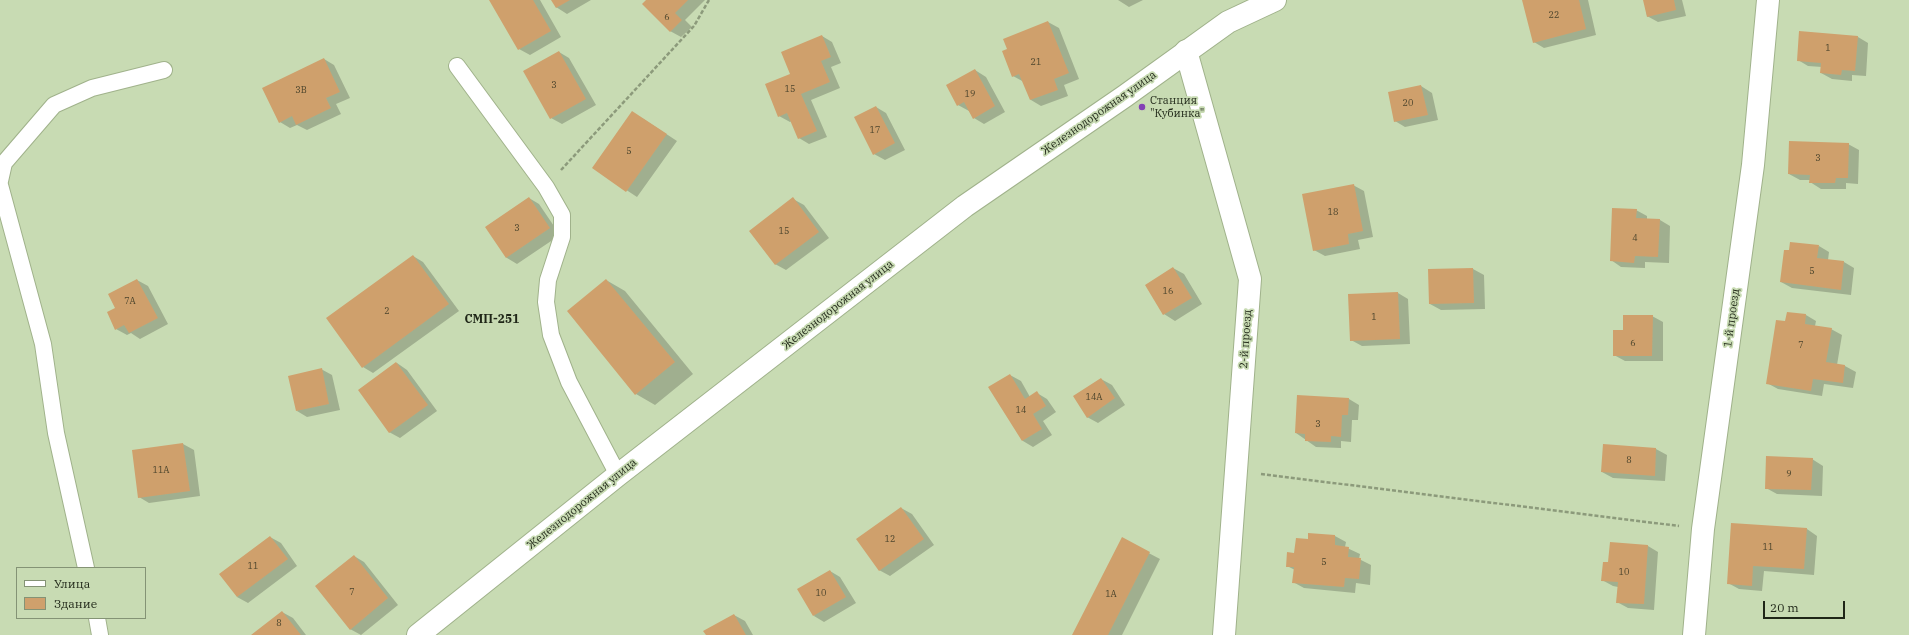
<!DOCTYPE html>
<meta charset="utf-8">
<style>
body{margin:0}
#map{position:relative;width:1909px;height:635px;overflow:hidden;background:#c8dbb3;font-family:"IBM Plex Serif",serif}
canvas{display:block}
.legend{position:absolute;left:16px;top:567px;width:130px;height:52px;box-sizing:border-box;background:#c8dbb3;border:1px solid #849375;margin:0;padding:5px 7px;list-style:none;font-size:12px;color:#1f2617}
.legend li{display:flex;align-items:center;gap:8px;height:20px}
.legend b{width:20px;border:1px solid #849375}
.scale{position:absolute;left:1763px;top:601px;width:82px;height:18px;box-sizing:border-box;border:2px solid #1f2617;border-top:0;padding-left:5px;font-size:12px;line-height:14px;white-space:nowrap;color:#1f2617;-webkit-text-stroke:3px #c8dbb3;paint-order:stroke}
</style>
<div id="map">
<canvas width="1909" height="635"></canvas>
<ul class="legend">
<li><b style="height:5px;background:#fff"></b>Улица</li>
<li><b style="height:11px;background:#cfa06c"></b>Здание</li>
</ul>
<div class="scale">20 m</div>
</div>
<script>
const ctx = document.querySelector('canvas').getContext('2d');
ctx.lineJoin = 'round';
function fillPath(path, color) { ctx.fillStyle = color; ctx.fill(path, 'evenodd'); }
const poly = rows => new Path2D(rows.map(r => 'M' + r).join(''));
function strokePath(path, color, width, dash) { ctx.strokeStyle = color; ctx.lineWidth = width; ctx.lineCap = dash ? 'butt' : 'round'; ctx.setLineDash(dash || []); ctx.stroke(path); }
function write(font, color, halo, rows, align = 'center') {
  ctx.font = font + ' "IBM Plex Serif",serif'; ctx.lineWidth = 3.5; ctx.setLineDash([]); ctx.textBaseline = 'middle'; ctx.strokeStyle = halo; ctx.fillStyle = color; for (const [text, x, y, turn = 0] of rows) {
    ctx.save(); ctx.translate(x, y); ctx.rotate((+turn || 0) * Math.PI / 180); ctx.textAlign = isNaN(turn) ? turn : align; if (halo) ctx.strokeText(text, 0, 0); ctx.fillText(text, 0, 0); ctx.restore();
  }
}
const shadow = poly([
 [491,0,540,0,561,37,530,55,519,49],
 [552,0,591,0,567,14,556,7],
 [648,0,705,0,685,20,692,27,681,37,670,31],
 [1118,0,1143,0,1129,7],
 [1523,0,1588,0,1596,35,1544,48,1534,42],
 [1644,0,1682,0,1686,16,1658,22,1647,16],
 [1048,22,1059,28,1079,79,1064,85,1068,96,1041,106,1031,100,1024,82,1013,76],
 [1800,33,1858,37,1868,43,1866,76,1852,75,1852,81,1832,79,1821,73,1822,67,1808,66,1798,60],
 [822,36,832,42,841,63,831,67,840,88,811,100,827,137,809,144,799,138,792,121,790,122,779,116,791,75],
 [559,52,569,58,596,105,562,124,551,118],
 [324,59,334,65,350,98,336,104,341,114,307,130,297,125,290,128,280,122],
 [975,70,986,77,1005,112,984,124,974,118,969,111,958,105],
 [1421,86,1432,93,1438,120,1405,127,1395,121],
 [876,107,886,113,905,150,885,160,874,154],
 [642,118,677,141,637,197,593,168],
 [1848,144,1859,150,1858,184,1846,183,1846,189,1821,189,1810,182,1810,180,1800,180,1789,174],
 [1353,185,1364,191,1373,237,1358,240,1360,249,1325,256,1314,250],
 [529,198,539,204,560,235,517,264,507,258,486,227],
 [793,199,804,205,829,238,786,270,775,264],
 [1636,210,1647,216,1647,220,1660,220,1670,226,1669,263,1645,262,1645,268,1621,267,1611,260],
 [1819,246,1829,252,1828,260,1844,262,1854,268,1851,295,1792,288,1781,282],
 [413,256,423,262,459,311,373,373,363,367],
 [1173,268,1184,274,1202,304,1175,321,1164,314,1146,285],
 [1473,269,1484,275,1485,309,1441,310,1430,304,1429,270],
 [137,280,148,286,168,324,140,339,131,333,127,335,116,329,117,308],
 [606,280,625,291,693,374,655,405,636,394],
 [1398,293,1408,299,1410,344,1362,346,1351,340],
 [1806,315,1816,321,1815,326,1831,329,1842,335,1837,365,1845,366,1856,372,1853,388,1824,384,1822,396,1778,389,1767,383,1786,322],
 [1652,316,1663,322,1663,361,1625,361,1614,355],
 [397,363,407,370,437,411,400,438,389,432],
 [321,369,332,375,340,410,307,417,297,411],
 [1010,375,1021,381,1030,397,1037,393,1047,399,1056,412,1043,421,1052,435,1033,447,1023,441],
 [1101,379,1112,385,1125,405,1098,423,1087,417],
 [1349,399,1359,405,1358,420,1352,420,1351,442,1341,441,1341,448,1316,447,1296,433],
 [183,444,194,450,200,496,149,503,139,497,133,451],
 [1604,445,1656,449,1667,455,1665,481,1613,478,1602,472],
 [1812,459,1823,466,1822,496,1777,494,1766,488],
 [901,508,912,514,934,545,890,576,879,570],
 [1732,524,1807,529,1817,536,1814,575,1764,571,1762,591,1739,589,1728,583],
 [1309,534,1335,536,1346,542,1345,547,1360,554,1359,559,1371,565,1370,585,1356,583,1355,593,1304,588,1293,582,1295,570,1287,566,1309,540],
 [270,537,281,543,297,566,248,603,237,597],
 [1122,539,1160,559,1122,635,1073,635],
 [1611,543,1648,546,1658,552,1654,610,1628,608,1617,602,1618,587,1613,586,1602,580,1609,563],
 [354,556,364,562,398,605,361,635,350,629],
 [830,571,840,577,856,603,824,622,814,616],
 [282,612,293,618,306,635,252,635],
 [734,615,745,621,753,635,707,635]
]);
const building = poly([
 [489,0,533,0,551,31,518,50],
 [551,0,570,0,556,8],
 [646,0,688,0,675,13,682,20,670,32,642,4],
 [1522,0,1579,0,1586,29,1533,43],
 [1643,0,1674,0,1676,10,1647,17],
 [1048,21,1069,73,1054,79,1058,90,1030,100,1019,74,1012,77,1002,51,1007,49,1003,39],
 [1799,31,1858,36,1855,71,1842,70,1841,75,1820,73,1821,63,1797,61],
 [822,35,831,57,821,61,830,82,801,94,817,131,798,139,787,113,778,117,765,84,790,74,781,52],
 [559,51,586,99,550,119,523,71],
 [324,58,340,92,326,98,331,108,296,125,292,116,279,123,262,88],
 [975,69,995,106,973,119,964,102,957,106,946,85],
 [1421,85,1428,115,1394,122,1388,92],
 [876,106,895,143,873,155,854,117],
 [632,111,667,134,626,192,592,168],
 [1789,141,1849,143,1848,178,1836,178,1835,183,1809,183,1810,175,1788,174],
 [1354,184,1363,231,1348,234,1349,244,1313,251,1302,194],
 [529,197,550,228,506,258,485,227],
 [793,197,819,232,775,265,749,231],
 [1612,208,1637,209,1636,218,1660,219,1658,257,1635,256,1634,263,1610,261],
 [1790,242,1819,245,1817,258,1844,261,1841,290,1780,282,1784,250,1789,250],
 [413,255,449,304,362,368,326,318],
 [1173,267,1192,298,1163,315,1145,285],
 [1473,268,1474,303,1429,304,1428,269],
 [137,279,158,318,129,333,124,325,115,330,107,312,115,308,108,294],
 [606,279,675,362,635,395,567,311],
 [1398,292,1400,339,1350,341,1348,294],
 [1787,312,1806,314,1805,324,1832,328,1826,362,1845,365,1843,383,1813,379,1811,391,1766,384,1776,320,1785,321],
 [1623,315,1653,315,1652,356,1613,356,1613,330,1623,330],
 [396,362,428,405,389,433,358,390],
 [322,368,329,404,296,411,288,376],
 [1010,374,1025,399,1037,391,1046,406,1033,414,1042,429,1022,441,988,387],
 [1101,378,1115,398,1087,418,1073,396],
 [1297,395,1349,398,1348,415,1342,415,1341,437,1331,436,1331,442,1305,441,1305,434,1295,433],
 [183,443,190,491,138,498,132,450],
 [1603,444,1656,448,1655,476,1601,472],
 [1766,456,1813,458,1811,490,1765,489],
 [901,507,924,539,879,571,856,539],
 [1731,523,1807,528,1804,569,1753,566,1752,586,1727,584],
 [1308,533,1335,535,1335,545,1349,547,1348,557,1361,558,1359,579,1345,578,1344,587,1292,583,1294,567,1286,567,1287,552,1294,553,1296,538,1308,539],
 [270,536,288,559,237,597,219,574],
 [1122,537,1150,552,1108,635,1072,635],
 [1610,542,1648,545,1644,604,1616,603,1618,582,1601,581,1603,562,1608,562],
 [354,555,388,598,350,630,315,586],
 [830,570,846,597,813,616,797,589],
 [282,611,301,635,251,635],
 [734,614,746,635,706,635,703,631]
]);
const path = poly([
 [561,170,694,26,709,0],
 [1261,474,1679,526]
]);
const service = poly([
 [457,66,546,187,562,215,562,237,548,280,546,302,551,335,569,382,618,475],
 [0,181,4,163,54,105,92,88,164,70],
 [0,185,43,344,56,433,86,568],
 [97,618,100,635]
]);
const minor = poly([
 [1186,51,1250,279,1224,635],
 [1694,635,1703,529,1753,165,1768,0]
]);
const tertiary = poly([
 [418,635,618,475,965,206,1125,96,1228,22,1275,0]
]);
const markers = [
 [1142,107,4,"#8441b5"]
];
const numberNames = [
 ["22",1554,15],
 ["6",667,17],
 ["1",1828,48],
 ["21",1036,62],
 ["3",554,85],
 ["15",790,89],
 ["3В",301,90],
 ["19",970,94],
 ["20",1408,103],
 ["17",875,130],
 ["5",629,151],
 ["3",1818,158],
 ["18",1333,212],
 ["3",517,228],
 ["15",784,231],
 ["4",1635,238],
 ["5",1812,271],
 ["16",1168,291],
 ["7А",130,301],
 ["2",387,311],
 ["1",1374,317],
 ["6",1633,343],
 ["7",1801,345],
 ["14А",1094,397],
 ["14",1021,410],
 ["3",1318,424],
 ["8",1629,460],
 ["11А",161,470],
 ["9",1789,474],
 ["12",890,539],
 ["11",1768,547],
 ["5",1324,562],
 ["11",253,566],
 ["10",1624,572],
 ["7",352,592],
 ["10",821,593],
 ["1А",1111,594],
 ["8",279,623]
];
const poiNames = [
 ["Станция",1150,101],
 ["\"Кубинка\"",1150,114]
];
const streetNames = [
 ["Железнодорожная улица",1099,113,-35],
 ["Железнодорожная улица",838,305,-38],
 ["1-й проезд",1732,318,-82],
 ["2-й проезд",1246,339,-86],
 ["Железнодорожная улица",582,504,-39]
];
const neighbourhoodNames = [
 ["СМП-251",492,320]
];
fillPath(shadow, '#0003');
fillPath(building, '#cfa06c');
strokePath(service, '#a0b28b', 18);
strokePath(minor, '#a0b28b', 24);
strokePath(tertiary, '#a0b28b', 24);
strokePath(path, '#8c9a7b', 2.5, [4, 2]);
strokePath(service, '#fff', 16);
strokePath(minor, '#fff', 22);
strokePath(tertiary, '#fff', 22);
for (const [x, y, r, color] of markers) { const dot = new Path2D(); dot.arc(x, y, r, 0, 2 * Math.PI); ctx.fillStyle = color; ctx.fill(dot); strokePath(dot, '#c8dbb3', 1.5); }
write('9px', '#4b442c', null, numberNames);
write('11px', '#1f2617', '#c8dbb3', poiNames, 'left');
write('11px', '#1f2617', '#c8dbb3', streetNames);
write('bold 12px', '#1f2617', '#c8dbb3', neighbourhoodNames);
</script>
